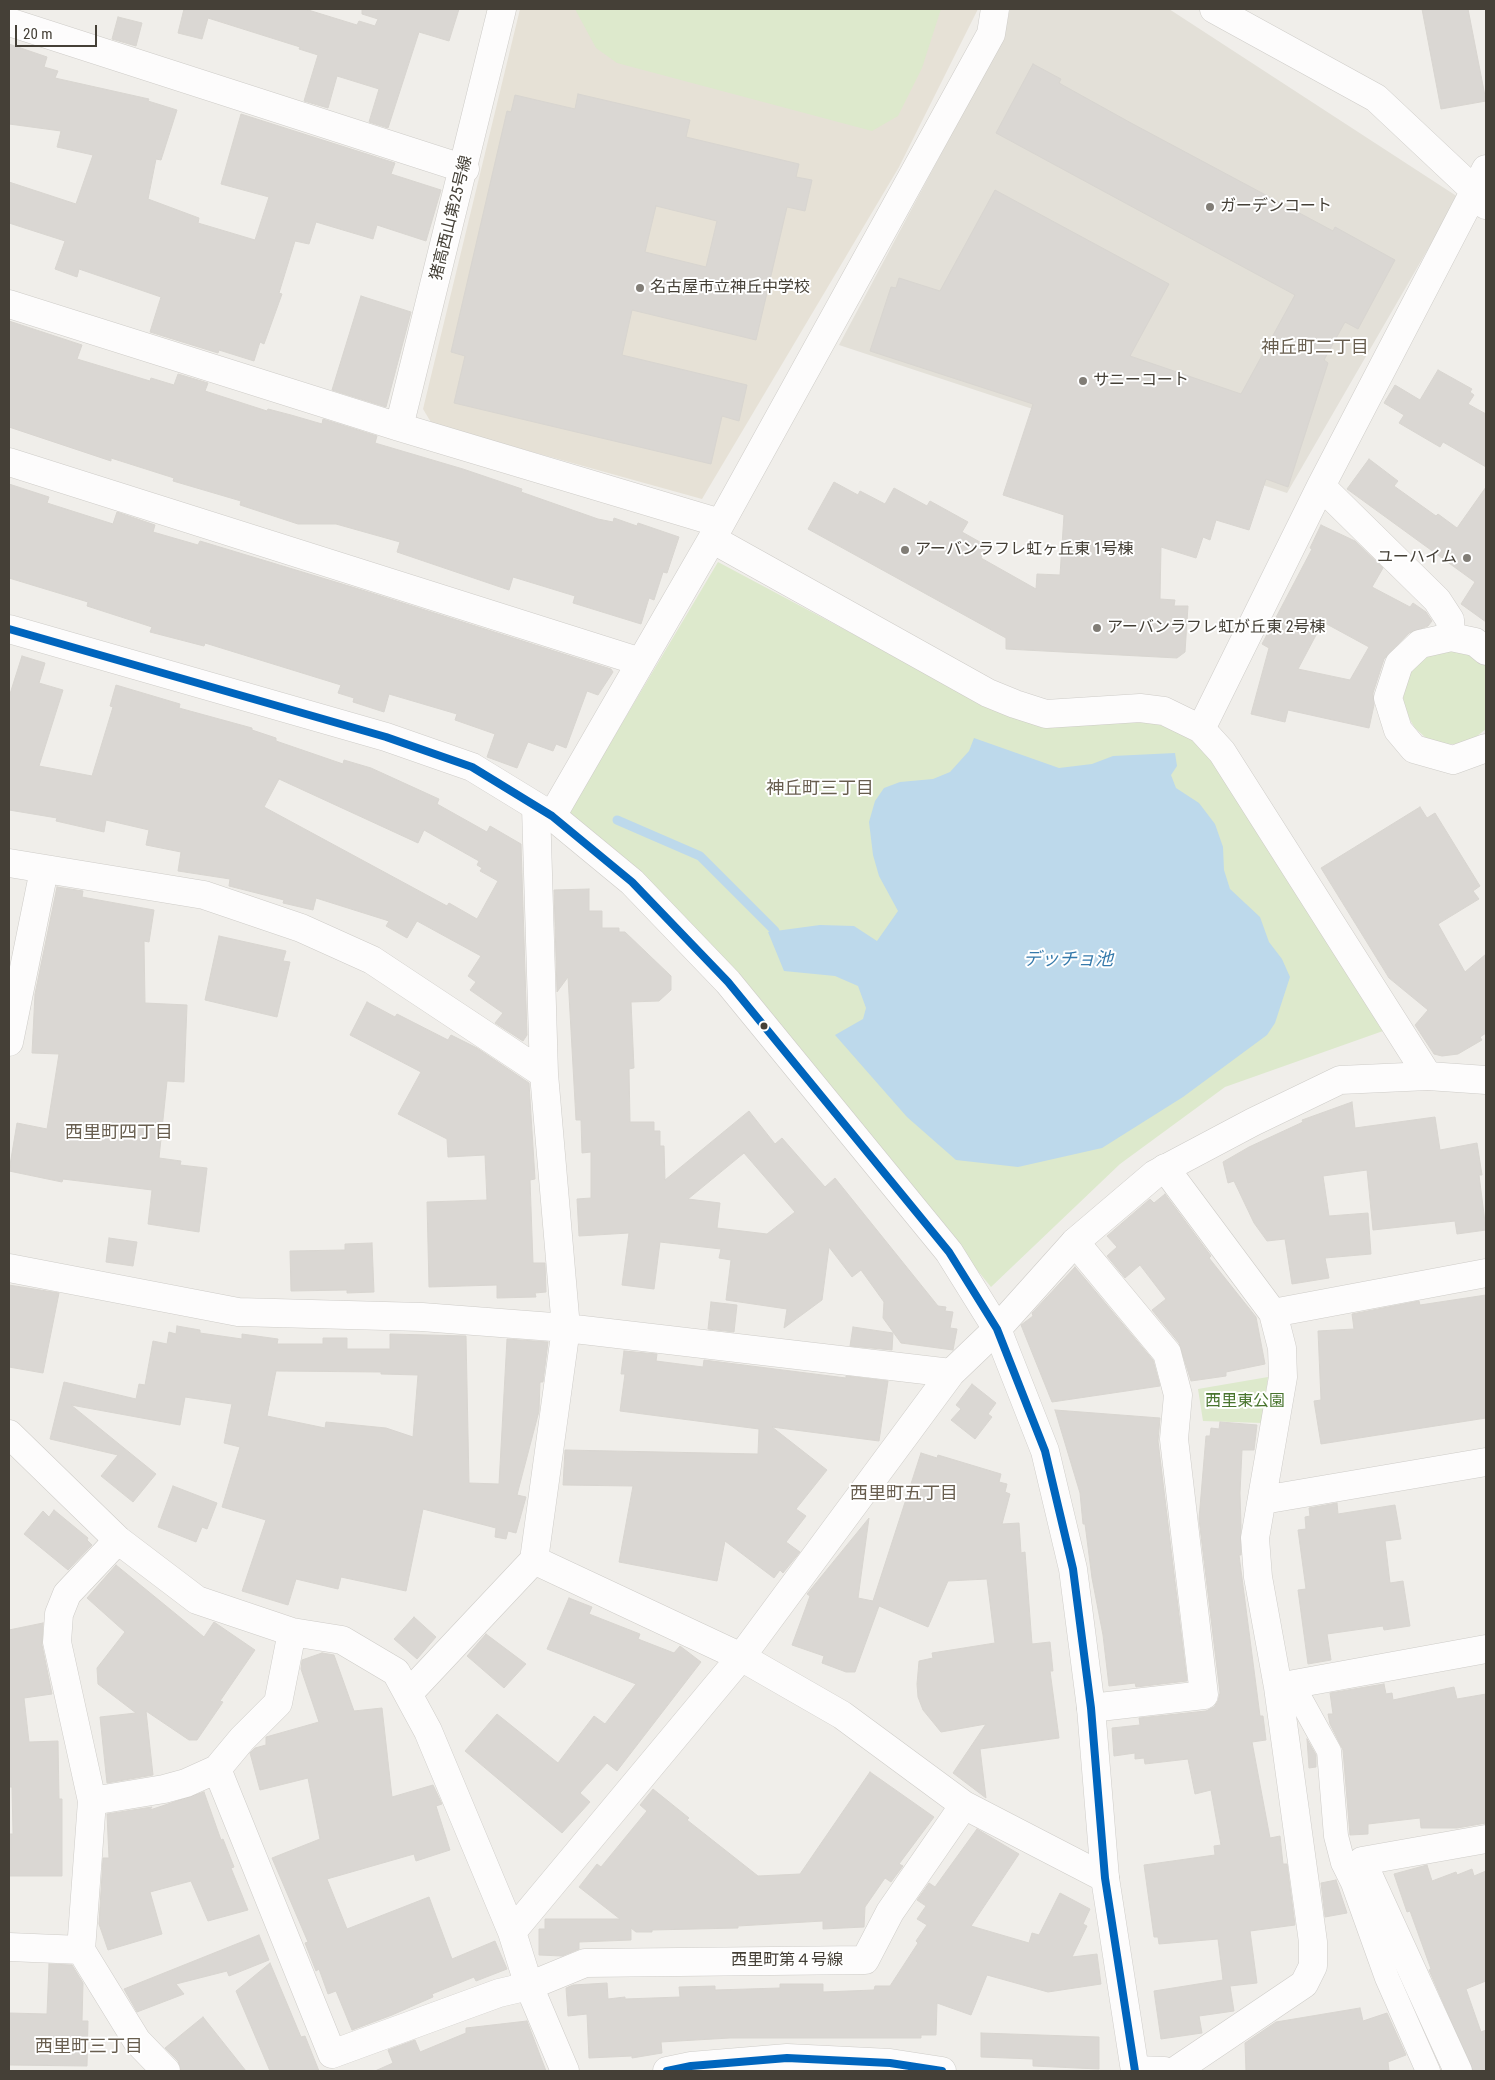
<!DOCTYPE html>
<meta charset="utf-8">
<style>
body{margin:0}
#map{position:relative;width:1495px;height:2080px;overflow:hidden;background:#f0eeea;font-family:"Roboto Condensed",sans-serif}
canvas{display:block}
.frame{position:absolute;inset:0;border:10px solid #454037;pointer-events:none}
.scale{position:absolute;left:15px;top:25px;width:82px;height:22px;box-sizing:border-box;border:2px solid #454037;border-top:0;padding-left:6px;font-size:15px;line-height:18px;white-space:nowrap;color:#454037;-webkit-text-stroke:4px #fff;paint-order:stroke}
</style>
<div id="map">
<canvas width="1495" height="2080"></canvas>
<div class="frame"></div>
<div class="scale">20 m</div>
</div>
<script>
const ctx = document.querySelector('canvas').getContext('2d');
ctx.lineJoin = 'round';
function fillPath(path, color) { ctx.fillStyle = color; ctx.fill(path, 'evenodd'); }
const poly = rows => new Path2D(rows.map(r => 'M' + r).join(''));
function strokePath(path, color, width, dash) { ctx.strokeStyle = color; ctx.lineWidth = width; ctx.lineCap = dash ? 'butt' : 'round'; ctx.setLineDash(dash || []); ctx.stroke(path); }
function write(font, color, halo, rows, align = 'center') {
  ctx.font = font + ' "Roboto Condensed","Noto Sans JP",sans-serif'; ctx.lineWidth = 4; ctx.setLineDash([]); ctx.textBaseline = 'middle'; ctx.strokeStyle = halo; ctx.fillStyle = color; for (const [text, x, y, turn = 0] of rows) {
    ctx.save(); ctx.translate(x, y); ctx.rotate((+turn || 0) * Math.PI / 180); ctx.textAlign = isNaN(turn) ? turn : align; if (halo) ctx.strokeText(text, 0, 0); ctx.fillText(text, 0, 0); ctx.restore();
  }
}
const residential = poly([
 [1010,9,1169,9,1458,197,1287,493,839,345,1004,36]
]);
const education = poly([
 [520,9,978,9,899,167,702,499,432,424,423,409]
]);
const green = poly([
 [575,9,941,9,922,68,898,116,872,131,617,63,596,48],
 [718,562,973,698,1056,727,1167,720,1207,744,1383,1031,1225,1087,1120,1164,991,1287,737,976,568,814],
 [1448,649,1465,651,1480,658,1486,665,1486,729,1472,740,1455,744,1441,744,1426,738,1415,728,1407,715,1403,700,1404,685,1410,671,1420,660,1433,652],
 [1268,1377,1262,1423,1203,1421,1198,1389]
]);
const water = poly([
 [974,738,1059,768,1092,764,1113,756,1175,753,1177,766,1171,775,1176,788,1199,803,1215,824,1223,847,1224,870,1230,889,1260,917,1269,942,1282,959,1290,977,1275,1023,1267,1035,1183,1097,1102,1148,1018,1167,956,1160,907,1117,835,1035,863,1019,866,1008,858,986,835,976,784,971,768,932,820,925,854,926,877,941,898,911,879,876,873,855,869,822,875,801,884,788,900,782,933,779,950,772,969,751]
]);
const stream = poly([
 [617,820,700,856,775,931]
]);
const building = poly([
 [184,9,305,9,357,25,359,21,375,26,378,19,362,14,362,9,459,9,449,41,419,32,388,128,369,122,379,89,337,76,328,108,304,101,318,55,299,49,300,47,208,18,202,39,178,33,184,9],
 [1422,9,1468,9,1486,101,1441,109,1422,9],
 [118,17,142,23,136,46,112,39,118,17],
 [9,44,47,57,44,67,58,71,55,78,149,99,148,101,177,110,161,160,156,159,148,199,199,218,198,223,255,240,269,197,221,184,241,114,395,163,391,174,441,190,426,241,377,225,373,239,316,222,309,244,295,241,279,293,282,294,264,344,260,342,254,361,219,350,218,353,150,332,161,297,79,269,77,277,55,269,65,241,9,223,9,182,76,204,93,155,57,147,61,131,9,124,9,44],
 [1033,64,1061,79,1059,83,1131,123,1333,231,1335,227,1395,260,1358,329,1345,322,1324,360,1328,363,1288,487,1266,479,1249,530,1216,520,1210,540,1203,537,1196,558,1161,547,1160,599,1175,600,1174,606,1188,606,1185,652,1177,658,1006,649,1006,638,808,529,834,482,858,495,860,491,885,504,894,488,927,506,930,501,968,522,962,532,987,546,981,558,1036,589,1037,574,1060,575,1064,515,1003,495,1033,404,870,351,891,287,896,288,899,278,940,291,995,190,1169,284,1130,356,1241,394,1295,295,996,133,1033,64],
 [578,94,690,120,686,137,799,164,796,177,812,180,805,211,787,207,756,340,632,310,622,355,747,385,739,421,722,416,711,464,454,403,465,356,451,352,507,111,511,112,515,95,575,109,578,94],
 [656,206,717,221,706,267,645,252,656,206],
 [361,296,411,312,386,407,332,390,361,296],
 [9,321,82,345,77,359,150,381,151,378,174,385,178,374,208,383,205,391,267,411,268,409,291,415,322,424,323,419,377,436,375,443,463,469,522,489,521,492,598,519,613,522,614,518,637,526,638,523,679,537,667,573,663,572,654,600,649,598,641,624,573,603,575,596,513,577,509,590,397,552,400,542,336,524,298,524,240,505,241,501,173,481,174,478,111,458,111,461,9,427,9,321],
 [1438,370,1472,389,1470,392,1474,395,1468,404,1486,414,1486,467,1443,442,1440,447,1399,423,1404,415,1384,403,1395,385,1420,400,1438,370],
 [1369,459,1398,481,1394,486,1436,516,1438,514,1457,528,1486,487,1486,622,1461,604,1475,582,1347,489,1369,459],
 [9,484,49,497,47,503,113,524,117,512,155,525,153,532,198,545,200,541,362,590,611,669,613,672,598,695,587,691,566,748,556,744,553,751,528,742,517,768,487,757,495,734,455,720,457,714,389,694,384,712,353,702,354,698,338,693,341,685,205,643,204,646,150,632,152,627,87,606,88,602,9,578,9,484],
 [1321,525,1355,541,1383,568,1372,587,1410,607,1413,603,1426,612,1432,621,1428,626,1409,633,1384,659,1373,693,1374,705,1369,728,1288,710,1285,722,1251,714,1269,648,1262,644,1312,549,1310,548,1321,525],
 [1323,622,1369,647,1350,680,1298,669,1323,622],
 [22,656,45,663,39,683,63,690,39,766,92,776,113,707,110,706,116,685,180,704,179,708,252,728,252,730,276,738,276,741,343,764,344,760,371,768,439,799,437,804,487,832,490,826,521,844,527,1035,523,1041,495,1023,503,1013,470,990,476,982,468,976,481,956,417,921,407,938,386,926,389,921,316,898,313,910,283,903,284,900,229,886,230,879,178,871,181,852,146,845,149,830,106,820,104,832,56,821,57,818,9,810,9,697,22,656],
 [279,779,418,843,424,830,479,861,477,865,482,868,480,871,498,881,477,919,449,903,447,906,264,807,279,779],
 [1420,807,1427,818,1435,813,1480,886,1473,891,1479,899,1438,924,1465,972,1486,954,1486,1033,1480,1037,1482,1040,1458,1054,1442,1056,1434,1054,1415,1025,1428,1010,1389,978,1321,868,1420,807],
 [57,887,83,891,82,897,154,910,149,942,144,941,145,1003,187,1005,184,1082,167,1081,159,1158,181,1161,180,1165,207,1168,199,1232,148,1224,152,1190,63,1179,62,1182,9,1171,17,1123,47,1129,59,1054,32,1053,35,994,57,887],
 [589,889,589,911,602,911,602,928,619,928,619,932,625,932,671,976,671,990,659,1001,631,1002,634,1068,629,1069,630,1122,654,1122,654,1131,660,1131,660,1146,664,1146,665,1180,749,1111,775,1144,782,1138,825,1187,835,1178,938,1306,946,1307,945,1311,953,1312,950,1328,957,1329,953,1350,901,1343,883,1318,884,1302,861,1270,852,1277,829,1247,822,1300,784,1328,787,1309,726,1300,731,1260,719,1258,721,1249,660,1242,654,1289,622,1285,629,1233,579,1236,577,1199,591,1198,591,1152,582,1153,581,1120,576,1120,568,977,557,992,554,890,589,889],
 [744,1153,795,1212,767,1234,717,1228,720,1203,688,1199,744,1153],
 [219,936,286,951,283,961,290,962,277,1017,205,1000,219,936],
 [367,1002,395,1017,397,1014,448,1040,451,1035,477,1048,529,1083,535,1179,530,1180,533,1263,545,1263,546,1292,535,1293,536,1297,497,1298,497,1285,429,1287,427,1202,487,1200,485,1155,448,1157,447,1139,398,1114,421,1072,350,1035,367,1002],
 [1352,1102,1355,1128,1435,1117,1440,1150,1477,1143,1482,1175,1479,1175,1486,1230,1457,1234,1455,1221,1373,1230,1367,1170,1323,1176,1329,1216,1368,1213,1371,1254,1325,1258,1329,1278,1292,1284,1285,1239,1267,1241,1254,1223,1234,1181,1228,1183,1223,1162,1249,1147,1303,1122,1302,1120,1352,1102],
 [1165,1194,1211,1256,1209,1258,1256,1317,1265,1364,1226,1372,1226,1376,1191,1381,1179,1343,1152,1310,1166,1299,1140,1265,1125,1278,1107,1256,1117,1247,1107,1236,1150,1199,1154,1203,1165,1194],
 [109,1238,137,1242,133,1266,106,1262,109,1238],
 [372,1243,374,1292,347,1293,347,1290,291,1291,290,1251,345,1250,345,1244,372,1243],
 [1075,1267,1153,1360,1160,1386,1052,1402,1021,1325,1033,1316,1032,1313,1075,1267],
 [9,1285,59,1293,43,1373,9,1367,9,1285],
 [1486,1295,1486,1418,1321,1444,1314,1401,1321,1400,1318,1331,1354,1329,1352,1314,1419,1301,1420,1305,1486,1295],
 [711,1302,737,1305,734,1332,708,1329,711,1302],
 [177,1326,200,1330,200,1333,242,1339,242,1334,278,1339,277,1344,323,1344,323,1338,347,1338,347,1349,390,1349,390,1334,466,1336,469,1483,499,1484,507,1339,548,1342,543,1382,540,1382,539,1411,517,1495,526,1497,516,1533,508,1531,506,1539,495,1537,496,1528,423,1509,406,1591,341,1577,338,1589,296,1579,288,1605,242,1591,266,1520,222,1507,240,1447,224,1443,232,1404,185,1397,180,1425,71,1405,156,1474,133,1502,101,1476,118,1455,50,1439,64,1382,136,1399,139,1384,145,1385,153,1341,167,1344,169,1332,176,1334,177,1326],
 [276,1371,381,1372,381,1374,418,1375,413,1437,386,1428,326,1422,325,1428,267,1416,276,1371],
 [853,1327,893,1333,892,1350,850,1346,853,1327],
 [624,1351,657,1354,656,1361,703,1367,704,1360,846,1378,846,1376,888,1381,879,1441,772,1427,827,1470,796,1509,806,1516,786,1542,800,1552,783,1573,780,1570,774,1578,725,1541,717,1581,619,1562,633,1486,563,1485,565,1450,758,1454,759,1429,620,1411,625,1374,621,1374,624,1351],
 [972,1384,996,1403,988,1414,992,1417,975,1439,951,1420,961,1409,956,1405,972,1384],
 [1055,1410,1160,1418,1158,1441,1187,1681,1136,1687,1135,1683,1109,1686,1103,1635,1092,1578,1085,1524,1083,1524,1080,1493,1055,1410],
 [1220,1422,1257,1425,1254,1450,1242,1450,1240,1493,1241,1526,1241,1555,1239,1555,1260,1716,1263,1716,1266,1740,1252,1742,1270,1838,1280,1836,1283,1864,1287,1864,1295,1925,1250,1931,1257,1983,1230,1986,1234,2011,1199,2016,1202,2033,1161,2039,1154,1991,1223,1980,1218,1939,1159,1944,1158,1937,1154,1937,1144,1865,1215,1855,1214,1846,1221,1845,1211,1790,1195,1794,1188,1759,1145,1764,1144,1758,1135,1759,1135,1753,1114,1756,1112,1728,1140,1725,1139,1718,1206,1711,1214,1707,1218,1701,1220,1693,1199,1519,1206,1436,1210,1436,1211,1428,1219,1429,1220,1422],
 [921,1453,937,1458,938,1455,1001,1474,999,1482,1007,1484,1005,1492,1010,1494,1002,1524,1019,1523,1021,1553,1025,1552,1032,1644,1050,1642,1053,1671,1050,1671,1059,1738,980,1749,986,1798,953,1773,986,1724,941,1732,923,1710,918,1697,917,1684,919,1661,933,1658,932,1653,995,1643,987,1579,948,1581,928,1627,879,1606,855,1672,846,1672,822,1663,824,1656,792,1645,810,1596,807,1594,869,1518,858,1598,873,1601,921,1453],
 [173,1486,217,1503,207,1529,202,1527,196,1542,158,1527,173,1486],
 [1337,1503,1338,1514,1395,1505,1401,1539,1385,1541,1390,1583,1403,1581,1410,1626,1384,1630,1383,1626,1327,1634,1331,1660,1308,1664,1298,1590,1306,1589,1298,1530,1306,1529,1305,1517,1310,1516,1309,1508,1337,1503],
 [54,1510,88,1538,87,1540,92,1545,68,1570,24,1534,43,1511,49,1517,54,1510],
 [116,1565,204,1637,214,1622,255,1650,220,1701,223,1702,197,1740,189,1740,146,1711,153,1775,107,1783,100,1717,136,1713,98,1684,97,1668,125,1632,87,1598,116,1565],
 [569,1598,592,1607,589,1614,640,1634,638,1639,674,1653,680,1646,701,1662,617,1771,607,1763,580,1793,590,1802,562,1833,465,1751,497,1714,558,1763,594,1716,605,1724,636,1684,547,1649,569,1598],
 [414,1617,436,1637,417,1659,394,1639,414,1617],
 [43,1623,42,1645,52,1694,24,1698,29,1742,58,1741,59,1799,62,1799,62,1876,9,1876,9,1834,13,1834,12,1787,9,1787,9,1630,43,1623],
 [486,1634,526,1664,504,1688,467,1656,486,1634],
 [322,1653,334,1655,354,1711,382,1708,392,1797,433,1785,442,1804,436,1806,450,1850,416,1861,414,1854,327,1879,347,1929,429,1897,452,1959,495,1941,507,1969,476,1981,474,1977,432,1994,433,1997,392,2015,352,2030,336,1991,328,1994,319,1969,316,1971,305,1943,308,1942,272,1858,320,1839,308,1778,260,1790,250,1753,255,1748,266,1745,266,1737,319,1722,301,1669,302,1660,322,1653],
 [1384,1684,1386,1694,1392,1693,1393,1700,1454,1687,1457,1699,1486,1694,1486,1823,1457,1828,1421,1828,1420,1818,1368,1824,1368,1834,1350,1835,1343,1750,1330,1724,1328,1714,1333,1714,1330,1693,1384,1684],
 [1307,1739,1316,1755,1316,1767,1309,1768,1307,1739],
 [870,1772,934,1817,899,1864,903,1866,891,1882,885,1878,865,1907,864,1927,823,1929,823,1921,738,1926,738,1928,652,1930,652,1932,636,1932,631,1928,631,1940,579,1942,579,1949,562,1956,539,1955,539,1929,545,1929,545,1919,620,1919,579,1887,597,1864,601,1867,647,1811,640,1805,653,1789,689,1818,687,1820,758,1876,800,1874,870,1772],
 [204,1792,221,1840,223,1839,234,1867,231,1868,248,1910,208,1921,191,1881,150,1892,162,1934,108,1950,99,1924,103,1858,109,1858,107,1814,152,1807,150,1810,204,1792],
 [977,1829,1019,1854,971,1926,1029,1943,1032,1933,1039,1935,1060,1893,1090,1909,1083,1924,1087,1926,1072,1957,1097,1954,1101,1984,1048,1992,987,1975,971,2015,937,2003,936,2035,921,2035,921,2038,730,2038,661,2042,662,2053,632,2058,632,2056,589,2058,587,2014,568,2016,566,1988,573,1985,607,1983,608,1999,625,1997,625,1999,680,1997,679,1987,715,1986,715,1990,780,1988,780,1984,823,1984,823,1992,874,1990,875,1986,890,1986,918,1943,916,1941,927,1925,917,1919,926,1906,917,1900,929,1883,935,1887,977,1829],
 [1427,1865,1432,1881,1456,1872,1457,1875,1472,1869,1474,1876,1486,1871,1486,1981,1466,1989,1481,2032,1486,2030,1486,2071,1473,2071,1429,1970,1431,1969,1410,1911,1407,1912,1394,1874,1427,1865],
 [1336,1880,1347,1913,1325,1917,1321,1883,1336,1880],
 [259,1935,269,1960,229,1976,227,1971,176,1984,184,1994,137,2012,124,1989,259,1935],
 [270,1963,301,2037,305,2036,319,2071,270,2071,236,1991,270,1963],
 [49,1964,72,1965,83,1983,82,2021,88,2021,87,2066,9,2065,9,2013,47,2014,49,1964],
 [1360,2008,1363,2021,1387,2013,1406,2055,1388,2062,1389,2071,1246,2071,1245,2043,1276,2022,1360,2008],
 [203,2017,246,2071,181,2071,178,2061,165,2048,203,2017],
 [527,2021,546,2071,375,2071,393,2063,388,2050,415,2040,420,2052,466,2033,466,2028,527,2021],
 [981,2033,1099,2037,1099,2069,1033,2066,1033,2059,981,2057,981,2033]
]);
const pedestrian = poly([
 [1279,1694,1297,1693,1329,1751,1336,1836,1343,1863,1353,1883,1387,1978,1428,2071]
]);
const minor = poly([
 [1214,9,1376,98,1475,191,1486,205],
 [9,22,465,169],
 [9,304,399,427,720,523],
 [399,427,502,9],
 [9,462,641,662],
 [1321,486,1437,600,1450,620,1451,637],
 [712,539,988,693,1015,704,1046,714,1140,708,1164,711,1201,729,1222,752,1428,1076],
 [1486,651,1475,642,1451,637,1420,644,1399,664,1388,698,1398,730,1414,749,1453,760,1486,748],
 [1201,729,1321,486,1486,169],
 [552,816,712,539,991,34,995,9],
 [9,863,204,895,301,928,372,960,544,1074],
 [9,1042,44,870],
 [1165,1168,1273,1313,1282,1348,1283,1377,1255,1538,1258,1577,1278,1687,1313,1942,1313,1966,1304,1984,1175,2071],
 [1075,1242,1167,1353,1178,1395,1174,1439,1204,1695,1091,1708],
 [9,1268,238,1312,422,1317,566,1328,951,1373,997,1329],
 [1273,1313,1486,1273],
 [9,1434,118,1540,197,1600,292,1632,342,1640,396,1672,428,1731,512,1932,529,1986,565,2071],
 [1263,1500,1486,1462],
 [118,1540,67,1594,59,1614,57,1642,92,1801,81,1950,137,2041,166,2071],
 [534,1560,741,1657,842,1715,964,1805,1105,1878],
 [1278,1687,1486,1649],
 [408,1694,534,1560,566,1328,544,1074,536,807],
 [217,1769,332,2054,499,1993,529,1986,585,1963,865,1960,890,1912,964,1805],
 [92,1801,164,1789,186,1783,217,1769,242,1739,278,1703,292,1632],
 [512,1932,741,1657,951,1373],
 [9,1947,81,1950],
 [1135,2070,1164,2071],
 [667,2071,691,2066,787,2058,890,2063,942,2071],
 [1458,2071,1362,1861,1486,1839]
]);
const tertiary = poly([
 [9,629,386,737,472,767,552,816,632,882,728,982,949,1252,997,1329,1045,1451,1073,1569,1091,1708,1105,1878,1135,2071],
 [997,1329,1075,1242,1155,1174,1253,1122,1340,1080,1428,1076,1486,1080]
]);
const bus1 = poly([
 [9,629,386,737,472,767,552,816,632,882,728,982,949,1252,997,1329,1045,1451,1073,1569,1091,1708,1105,1878,1135,2071],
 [667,2071,691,2066,787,2058,890,2063,942,2071]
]);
const markers = [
 [1210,207,5,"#817d76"],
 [640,288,5,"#817d76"],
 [1083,381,5,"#817d76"],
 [905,550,5,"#817d76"],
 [1467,558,5,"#817d76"],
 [1097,628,5,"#817d76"],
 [764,1026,4.5,"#454037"]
];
const poiNames = [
 ["ガーデンコート",1220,207],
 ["名古屋市立神丘中学校",650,288],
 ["サニーコート",1093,381],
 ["アーバンラフレ虹ヶ丘東 1号棟",915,550],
 ["ユーハイム",1457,558,"right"],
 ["アーバンラフレ虹が丘東 2号棟",1107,628]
];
const streetNames = [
 ["猪高西山第25号線",452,218,-76],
 ["西里町第４号線",787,1961]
];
const parkNames = [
 ["西里東公園",1245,1402]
];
const neighbourhoodNames = [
 ["神丘町二丁目",1315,348],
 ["神丘町三丁目",820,789],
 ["西里町四丁目",119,1133],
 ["西里町五丁目",904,1494],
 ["西里町三丁目",89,2047]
];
const waterNames = [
 ["デッチョ池",1068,960]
];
fillPath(residential, '#e3e0d8');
fillPath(education, '#e6e1d6');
fillPath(green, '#dde9cc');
fillPath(water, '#bdd9eb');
strokePath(stream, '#bdd9eb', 9);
fillPath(building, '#dad7d3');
strokePath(building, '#d8d5d0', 1);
strokePath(pedestrian, '#ceccc8', 25);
strokePath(minor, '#ceccc8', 29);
strokePath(tertiary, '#ceccc8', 29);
strokePath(pedestrian, '#fdfcfc', 24);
strokePath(minor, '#fdfcfc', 28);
strokePath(tertiary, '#fdfcfc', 28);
strokePath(bus1, '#0065bd', 8);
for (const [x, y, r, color] of markers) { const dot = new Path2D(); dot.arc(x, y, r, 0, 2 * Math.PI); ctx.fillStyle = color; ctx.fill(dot); strokePath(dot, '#fff', 2); }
write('16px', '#454037', '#fff', poiNames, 'left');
write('16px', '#454037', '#fff', streetNames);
write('16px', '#48742d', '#fff', parkNames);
write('18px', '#685e4f', '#fff', neighbourhoodNames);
write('italic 18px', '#367aab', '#fff', waterNames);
</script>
